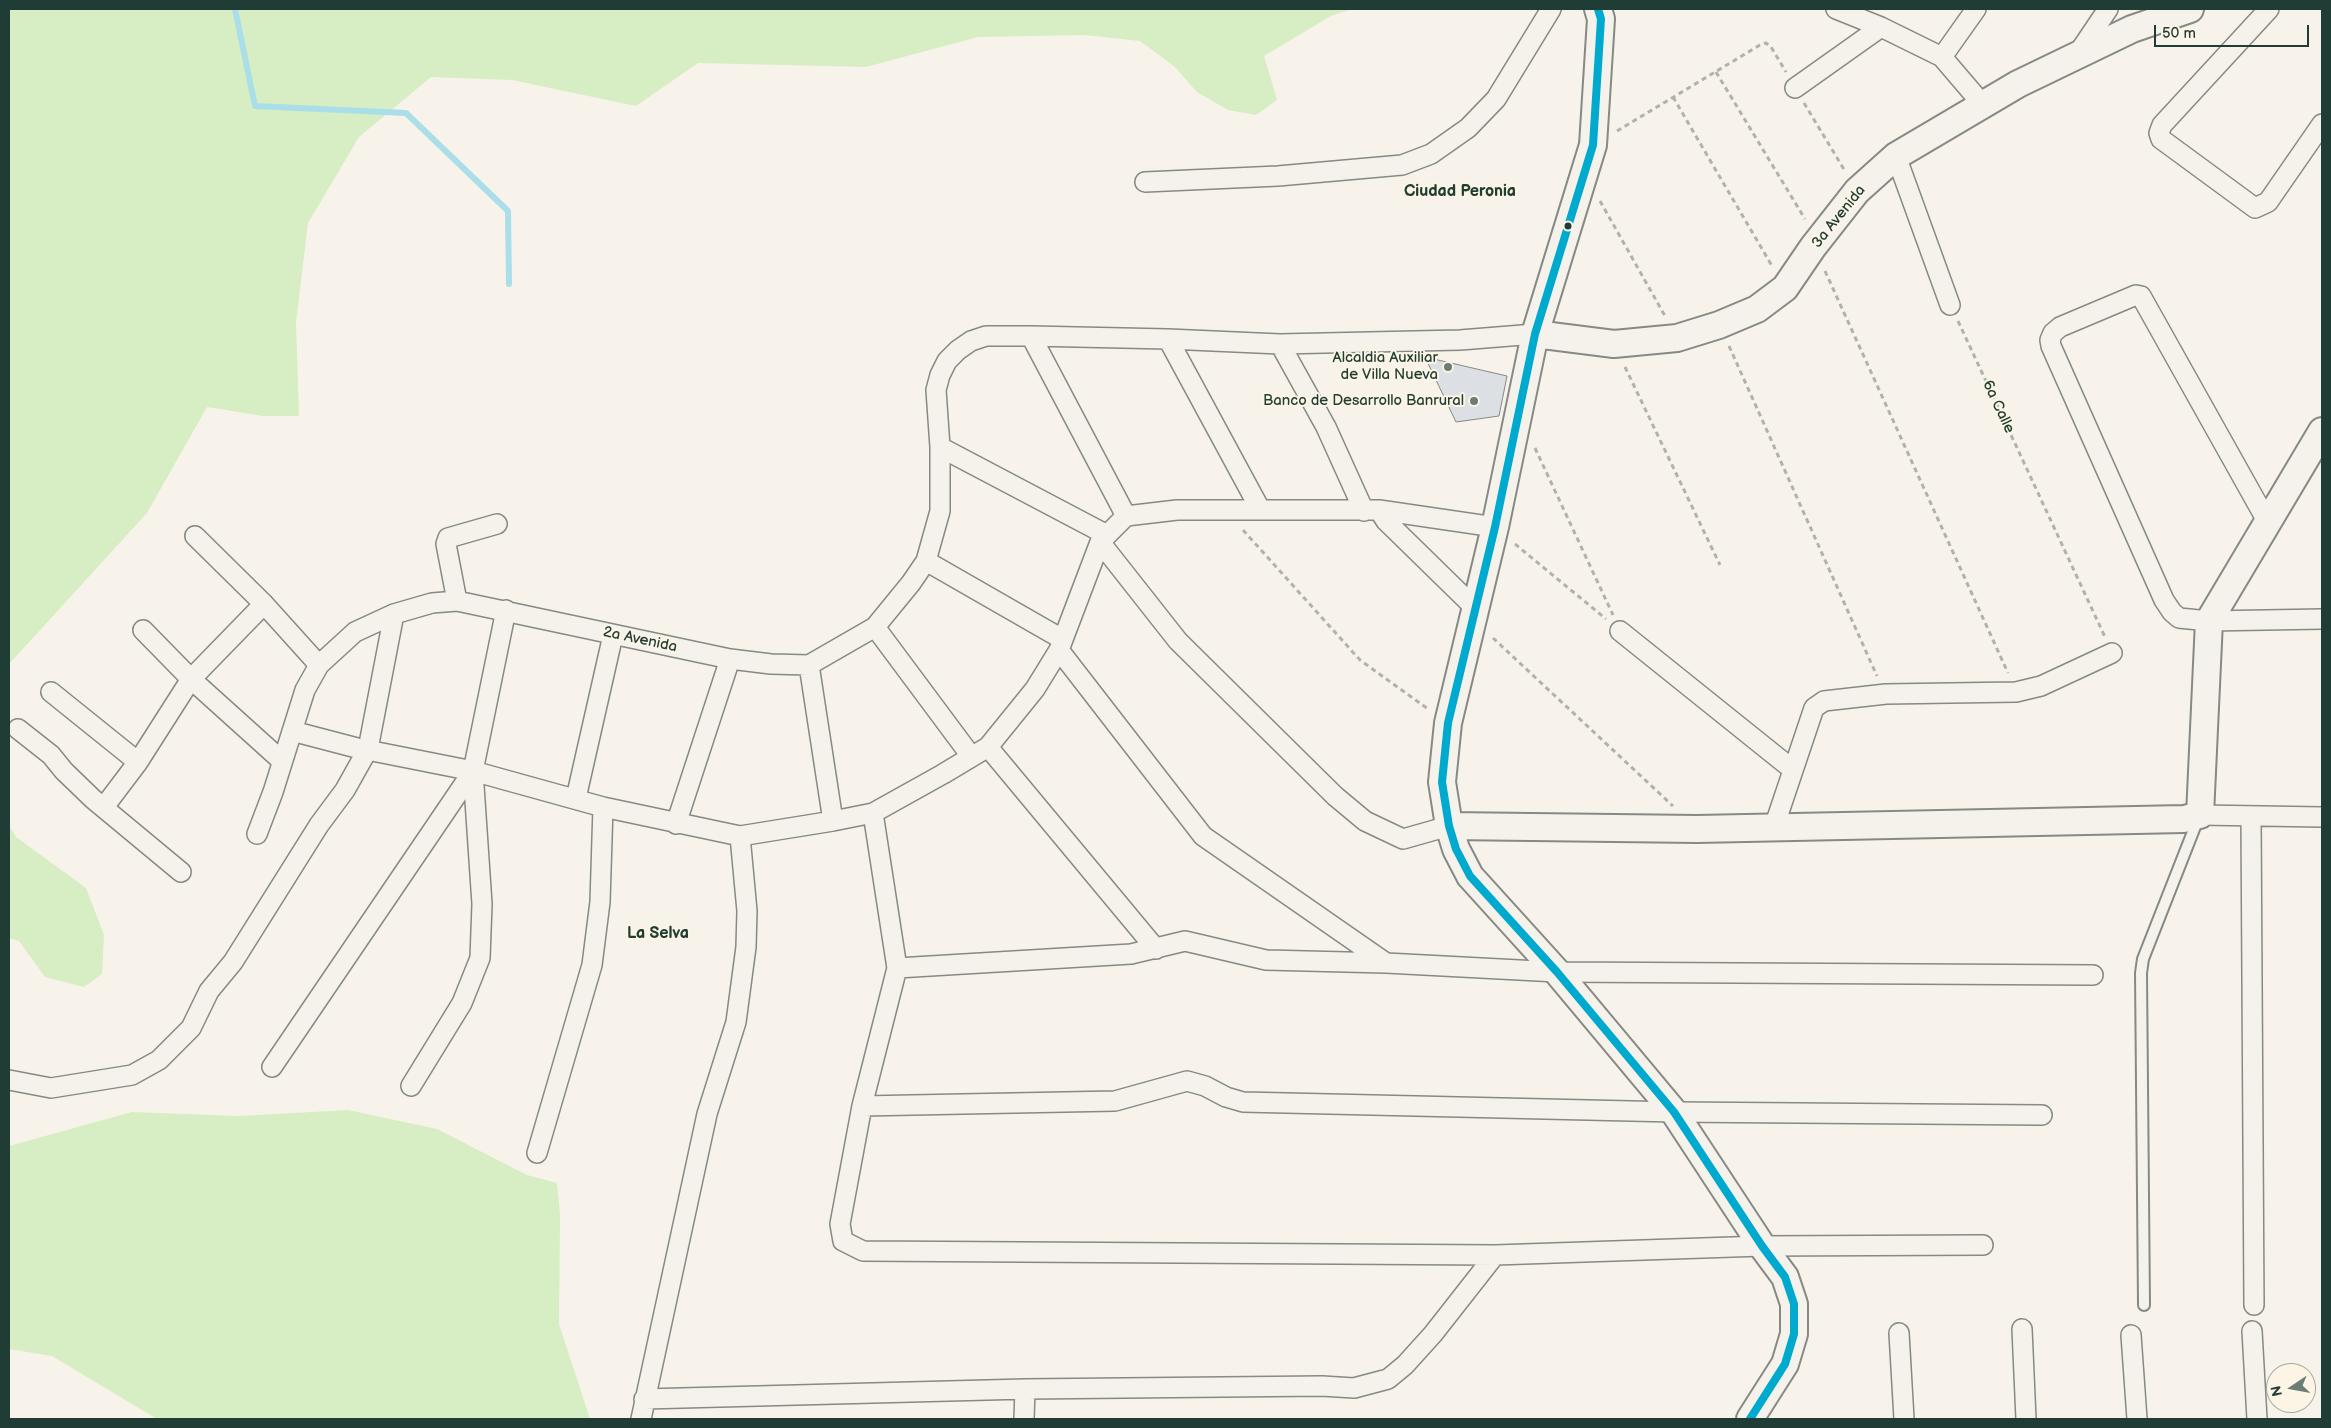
<!DOCTYPE html>
<style>
body{margin:0}
#map{position:relative;width:2331px;height:1428px;overflow:hidden;background:#f7f3ea;font-family:"Balsamiq Sans",sans-serif}
canvas{display:block}
.frame{position:absolute;inset:0;border:10px solid #1f3d34;pointer-events:none}
.north{position:absolute;left:2266px;top:1363px;width:50px;height:50px;box-sizing:border-box;background:#fcf5e5;border:1px solid #a4ab9e;border-radius:50%;rotate:258deg;font-size:14px;font-weight:700;line-height:20px;text-align:center;color:#1f3d34}
.north::after{content:'';display:block;margin:auto;width:18px;height:22px;background:#6b7d74;clip-path:polygon(50% 0,100% 100%,50% 72%,0 100%)}
.scale{position:absolute;left:2154px;top:25px;width:155px;height:22px;box-sizing:border-box;border:2px solid #1f3d34;border-top:0;padding-left:6px;font-size:15px;line-height:18px;white-space:nowrap;color:#1f3d34;-webkit-text-stroke:4px #fcf5e5;paint-order:stroke}
</style>
<div id="map">
<canvas width="2331" height="1428"></canvas>
<div class="frame"></div>
<div class="north">N</div>
<div class="scale">50 m</div>
</div>
<script>
const ctx = document.querySelector('canvas').getContext('2d');
ctx.lineJoin = 'round';
function fillPath(path, color) { ctx.fillStyle = color; ctx.fill(path, 'evenodd'); }
const poly = rows => new Path2D(rows.map(r => 'M' + r).join(''));
function strokePath(path, color, width, dash) { ctx.strokeStyle = color; ctx.lineWidth = width; ctx.lineCap = dash ? 'butt' : 'round'; ctx.setLineDash(dash || []); ctx.stroke(path); }
function write(font, color, halo, rows, align = 'center') {
  ctx.font = font + ' "Balsamiq Sans",sans-serif'; ctx.lineWidth = 4; ctx.setLineDash([]); ctx.textBaseline = 'middle'; ctx.strokeStyle = halo; ctx.fillStyle = color; for (const [text, x, y, turn = 0] of rows) {
    ctx.save(); ctx.translate(x, y); ctx.rotate((+turn || 0) * Math.PI / 180); ctx.textAlign = isNaN(turn) ? turn : align; if (halo) ctx.strokeText(text, 0, 0); ctx.fillText(text, 0, 0); ctx.restore();
  }
}
const green = poly([
 [9,9,1352,9,1331,16,1264,56,1277,100,1256,115,1228,110,1197,92,1175,67,1140,41,1085,35,978,37,866,67,698,63,636,106,512,80,431,77,359,137,308,223,296,322,299,416,263,416,207,407,147,513,9,664],
 [9,825,16,837,86,888,104,935,102,974,84,987,45,977,19,941,9,938],
 [348,1110,437,1129,527,1175,557,1183,560,1214,559,1324,590,1419,157,1419,52,1356,9,1349,9,1146,132,1112,238,1116]
]);
const stream = poly([
 [235,9,255,106,406,113,508,211,509,284]
]);
const building = poly([
 [1425,357,1507,376,1499,416,1456,422,1425,357]
]);
const path = poly([
 [1716,72,1805,219],
 [1673,97,1772,266],
 [1804,103,1845,171],
 [1617,131,1760,45,1766,43,1771,47,1786,72],
 [1600,201,1665,316],
 [1825,271,2008,673],
 [1958,321,2105,637],
 [1729,346,1877,676],
 [1625,367,1720,565],
 [1535,448,1613,615],
 [1243,530,1360,660,1428,709],
 [1515,544,1606,619],
 [1493,638,1673,806]
]);
const lane = poly([
 [2144,1305,2141,973,2143,959,2198,819]
]);
const street = poly([
 [1836,9,1881,27,1942,57,1983,105],
 [2269,9,2162,125,2159,133,2161,139,2255,208,2268,202,2322,124],
 [2077,55,2108,9],
 [1942,57,1976,9],
 [1795,88,1881,27],
 [1896,156,1950,305],
 [1145,182,1278,176,1402,165,1431,154,1468,128,1496,99,1551,9],
 [1031,336,1126,516],
 [1168,339,1260,509],
 [1280,344,1326,427,1364,511],
 [940,447,1107,535],
 [1379,510,1386,521,1475,608],
 [2267,521,2141,296,2136,295,2060,327,2053,333,2050,340,2051,346,2164,600,2172,612,2179,618,2209,621,2322,619],
 [195,536,264,604,319,665],
 [1100,542,1178,641,1335,796,1365,821,1403,839,1449,826],
 [926,561,1062,639],
 [457,601,446,544,448,538,497,524],
 [875,627,971,756],
 [143,630,191,679,282,761],
 [1620,631,1792,769],
 [1059,650,1203,836,1386,963],
 [809,665,833,821],
 [51,692,138,762],
 [18,729,51,755,64,771,93,799,181,872],
 [292,731,357,748,473,771,603,807,740,836,833,821,873,813,943,774,988,747,1035,689,1059,650,1100,542,1126,516,1177,510,1379,510,1495,527],
 [988,747,1156,949],
 [576,798,613,635],
 [104,807,138,762,191,679,264,604],
 [873,813,897,968,862,1106,840,1224,843,1241,863,1251,1495,1255,1762,1246,1983,1245],
 [2200,815,2322,817],
 [2251,817,2254,1305],
 [676,824,730,659],
 [1774,827,1814,708,1824,701,1886,694,2016,692,2041,686,2112,653],
 [257,834,273,792,305,690,319,665,355,632,394,614,432,603,457,601,730,659,771,664,809,665,875,627,911,583,926,561,940,511,940,447,936,390,940,375,947,361,958,350,971,341,986,336,1031,336,1168,339,1280,344,1460,340,1535,334],
 [897,968,1131,954,1185,941,1266,960,1386,963,1557,972,2093,975],
 [272,1067,473,771],
 [9,1080,51,1088,132,1075,159,1060,191,1028,209,991,233,962,319,825,345,790,368,749,394,614],
 [411,1086,462,1003,480,958,482,904,473,771,506,610],
 [862,1106,1115,1101,1187,1081,1205,1086,1226,1097,1243,1102,1674,1112,2042,1115],
 [537,1153,592,965,600,902,603,807],
 [2022,1329,2026,1419],
 [2252,1331,2257,1419],
 [1899,1333,1904,1419],
 [2131,1335,2137,1419],
 [644,1399,1025,1389,1322,1386,1354,1388,1388,1379,1405,1365,1433,1334,1495,1255],
 [641,1419,707,1114,736,1022,746,947,747,911,740,836],
 [1024,1419,1025,1389]
]);
const secondary = poly([
 [1598,9,1601,19,1593,145,1535,334,1495,527,1448,723,1442,782,1449,826,1456,849,1470,876,1557,972,1674,1112,1762,1246,1785,1277,1794,1304,1794,1334,1785,1364,1750,1419],
 [1535,334,1614,344,1677,338,1719,325,1757,309,1785,288,1813,247,1857,191,1896,156,2018,84,2132,29,2190,9],
 [1449,826,1697,829,2184,819,2200,815,2209,621,2322,431]
]);
const bus1 = poly([
 [1598,9,1601,19,1593,145,1535,334,1495,527,1448,723,1442,782,1449,826,1456,849,1470,876,1557,972,1674,1112,1762,1246,1785,1277,1794,1304,1794,1334,1785,1364,1750,1419]
]);
const markers = [
 [1568,226,4.5,"#1f3d34"],
 [1448,367,5,"#6b7d74"],
 [1474,401,5,"#6b7d74"]
];
const streetNames = [
 ["3a Avenida",1839,217,-51],
 ["6a Calle",1998,407,65],
 ["2a Avenida",640,640,12]
];
const poiNames = [
 ["Alcaldia Auxiliar",1438,358],
 ["de Villa Nueva",1438,375],
 ["Banco de Desarrollo Banrural",1464,401]
];
const neighbourhoodNames = [
 ["Ciudad Peronia",1460,192],
 ["La Selva",658,934]
];
fillPath(green, '#d7edc4');
strokePath(stream, '#aadee9', 6);
fillPath(building, '#dcdfe4');
strokePath(building, '#868984', 1);
strokePath(lane, '#868984', 14);
strokePath(street, '#868984', 22);
strokePath(secondary, '#868984', 30);
strokePath(path, '#b0b2ad', 3, [5, 4]);
strokePath(lane, '#f5f2ec', 10);
strokePath(street, '#f5f2ec', 19);
strokePath(secondary, '#f5f2ec', 26);
strokePath(bus1, '#00a9ce', 8);
for (const [x, y, r, color] of markers) { const dot = new Path2D(); dot.arc(x, y, r, 0, 2 * Math.PI); ctx.fillStyle = color; ctx.fill(dot); strokePath(dot, '#fcf5e5', 2); }
write('15px', '#1f3d34', '#fcf5e5', streetNames);
write('15px', '#1f3d34', '#fcf5e5', poiNames, 'right');
write('bold 16px', '#1f3d34', '#fcf5e5', neighbourhoodNames);
</script>
